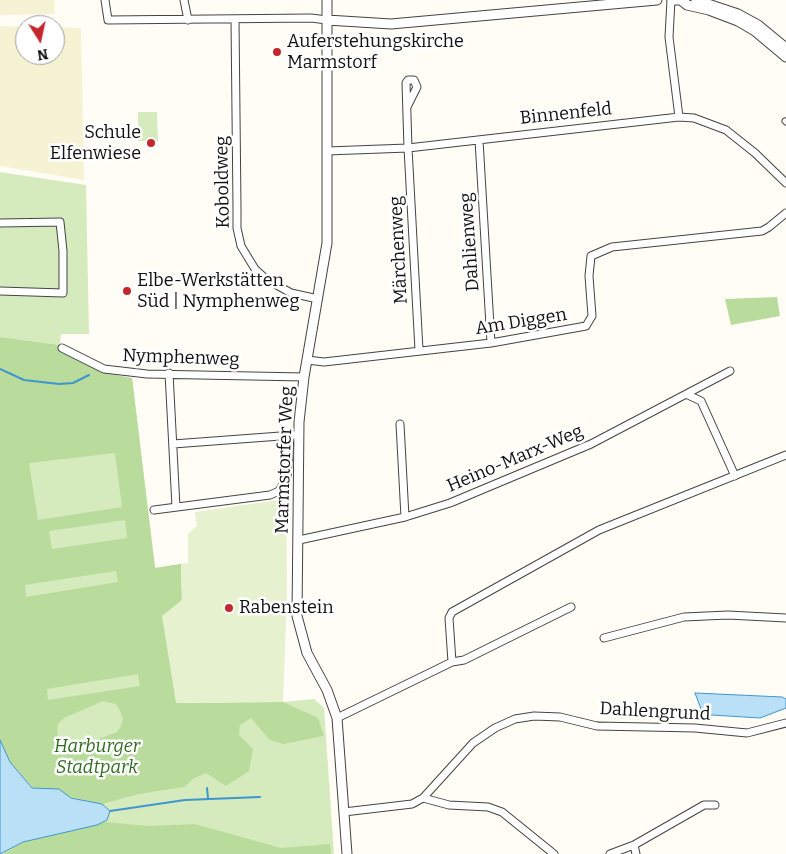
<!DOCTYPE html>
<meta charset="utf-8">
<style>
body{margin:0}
#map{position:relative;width:786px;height:854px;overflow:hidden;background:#fffdf5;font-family:Bitter,serif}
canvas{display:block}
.north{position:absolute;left:15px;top:15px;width:50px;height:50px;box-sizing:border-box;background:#fff;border:1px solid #a0a0a0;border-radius:50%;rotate:170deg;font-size:14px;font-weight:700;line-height:20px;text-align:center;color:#111}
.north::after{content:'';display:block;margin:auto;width:18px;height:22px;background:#c4262e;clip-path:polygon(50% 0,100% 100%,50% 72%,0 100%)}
</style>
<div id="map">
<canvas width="786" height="854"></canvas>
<div class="north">N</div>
</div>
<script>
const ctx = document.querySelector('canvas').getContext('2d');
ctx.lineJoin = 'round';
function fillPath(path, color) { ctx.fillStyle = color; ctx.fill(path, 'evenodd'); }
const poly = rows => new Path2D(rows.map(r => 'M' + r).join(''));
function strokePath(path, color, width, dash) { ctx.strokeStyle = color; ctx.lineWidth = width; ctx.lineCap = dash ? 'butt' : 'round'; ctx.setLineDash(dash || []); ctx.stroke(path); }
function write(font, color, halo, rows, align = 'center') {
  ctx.font = font + ' Bitter,serif'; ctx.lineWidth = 5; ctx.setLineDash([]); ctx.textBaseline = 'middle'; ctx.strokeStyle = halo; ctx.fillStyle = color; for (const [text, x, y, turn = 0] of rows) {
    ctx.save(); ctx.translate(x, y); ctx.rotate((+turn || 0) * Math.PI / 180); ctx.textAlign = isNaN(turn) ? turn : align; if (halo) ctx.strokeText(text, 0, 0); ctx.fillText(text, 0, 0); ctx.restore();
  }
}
const farmland = poly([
 [0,0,54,0,55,14,0,15],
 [0,26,25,27,25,55,55,55,55,27,81,28,84,180,0,166]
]);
const green = poly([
 [138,112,157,112,158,141,138,141],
 [0,172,86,185,89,334,61,334,60,345,0,337],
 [0,342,105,374,132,378,155,568,181,564,176,703,283,702,314,699,324,708,334,854,0,854]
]);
const forest = poly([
 [777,297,780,316,731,325,725,299],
 [0,337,60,345,106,373,132,378,155,568,181,564,182,600,176,703,283,702,318,718,324,736,283,744,270,740,251,718,240,725,239,735,253,749,249,771,226,786,206,773,193,779,184,787,139,794,102,804,33,788,10,762,0,740],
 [115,453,122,507,38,520,29,463],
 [125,520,127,538,52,549,49,531],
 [116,571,118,582,26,597,25,585],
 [138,674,140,686,48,700,47,689],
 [103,701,116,704,119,709,123,718,121,726,117,732,77,747,64,745,59,740,57,732,58,724,64,718],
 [105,822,148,826,195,824,281,848,330,844,331,854,3,854,23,842]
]);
const pitch = poly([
 [286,499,287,595,283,702,176,703,162,616,182,600,181,564,188,563,188,534,197,526,195,512]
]);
const water = poly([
 [695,693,782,697,786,699,786,708,760,718,712,715,704,717,695,693],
 [0,740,10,762,32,788,59,789,71,798,102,804,110,811,107,820,97,825,23,842,0,854,0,740]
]);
const stream = poly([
 [0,369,24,380,59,384,73,383,89,375],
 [207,788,208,798],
 [110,811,185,800,260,797]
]);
const pedestrian = poly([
 [785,121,786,122]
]);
const minor = poly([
 [105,0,108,20,311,18,327,20],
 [184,0,188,20],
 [671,0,669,37,679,117],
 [235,19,237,208,237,228,241,246,255,269,266,279,291,293,318,299],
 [407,107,417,87,414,80,408,80,406,83,408,148,419,350],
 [479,140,491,343],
 [327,151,408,148,679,117,694,118,726,130,755,153,786,183],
 [0,223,60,222,63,251,63,293,0,291],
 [62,348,104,369,147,374,304,377],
 [307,360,324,362,491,343,586,326,592,316,589,276,591,256,612,247,762,231,769,227,786,213],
 [169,373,176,507],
 [688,395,701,401,735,476],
 [400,424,405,517],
 [173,444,294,435],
 [154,510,270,495,279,491,287,477,290,435],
 [299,540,405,517,450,503,591,444,730,371],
 [604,638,684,617,728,615,786,618],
 [452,662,464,660,571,607],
 [337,718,452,662,449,618,452,612,599,530,786,455],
 [423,798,449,805,488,807,502,812,554,854],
 [344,812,412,804,423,798,473,743,495,728,515,719,534,716,560,717,597,726,695,728,747,733,786,723],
 [634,845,636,854],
 [610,854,634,845,704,805,715,805]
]);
const tertiary = poly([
 [327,0,327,243,304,377,299,422,297,616,307,653,327,690,337,718,347,854],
 [672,0,685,0],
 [696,0,738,14,758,25,786,48],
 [682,1,687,5,709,10,738,21,755,31,786,57],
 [327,20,391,24,657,0]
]);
const markers = [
 [277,52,5,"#c4262e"],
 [151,143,5,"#c4262e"],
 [127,291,5,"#c4262e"],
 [229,608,5,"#c4262e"]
];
const poiNames = [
 ["Auferstehungskirche",287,42],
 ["Marmstorf",287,63],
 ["Schule",141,133,"right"],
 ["Elfenwiese",141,154,"right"],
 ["Elbe-Werkstätten",137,281],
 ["Süd | Nymphenweg",137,302],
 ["Rabenstein",239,608]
];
const streetNames = [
 ["Binnenfeld",566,114,-6],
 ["Koboldweg",223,182,-91],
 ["Dahlienweg",470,242,-94],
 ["Märchenweg",399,250,-93],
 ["Am Diggen",521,322,-9],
 ["Nymphenweg",181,358,2],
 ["Heino-Marx-Weg",515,459,-23],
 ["Marmstorfer Weg",285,460,-88],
 ["Dahlengrund",655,712,3]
];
const parkNames = [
 ["Harburger",97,747],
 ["Stadtpark",97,768]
];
fillPath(farmland, '#f6f3d4');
fillPath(green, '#d5ebbd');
fillPath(forest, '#b9dc9c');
fillPath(pitch, '#e6f2cf');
fillPath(water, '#b9e0f7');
strokePath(water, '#3f96cf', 1);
strokePath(stream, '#3f96cf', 2);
strokePath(pedestrian, '#444', 7);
strokePath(minor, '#444', 9);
strokePath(tertiary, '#444', 11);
strokePath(pedestrian, '#fff', 5);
strokePath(minor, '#fff', 7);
strokePath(tertiary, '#fff', 9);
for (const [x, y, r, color] of markers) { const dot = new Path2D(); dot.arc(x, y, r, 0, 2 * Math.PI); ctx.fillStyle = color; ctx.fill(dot); strokePath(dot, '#fff', 2); }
write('18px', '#111', '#fff', poiNames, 'left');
write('18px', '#111', '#fff', streetNames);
write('italic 18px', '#2f6b1f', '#fff', parkNames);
</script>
